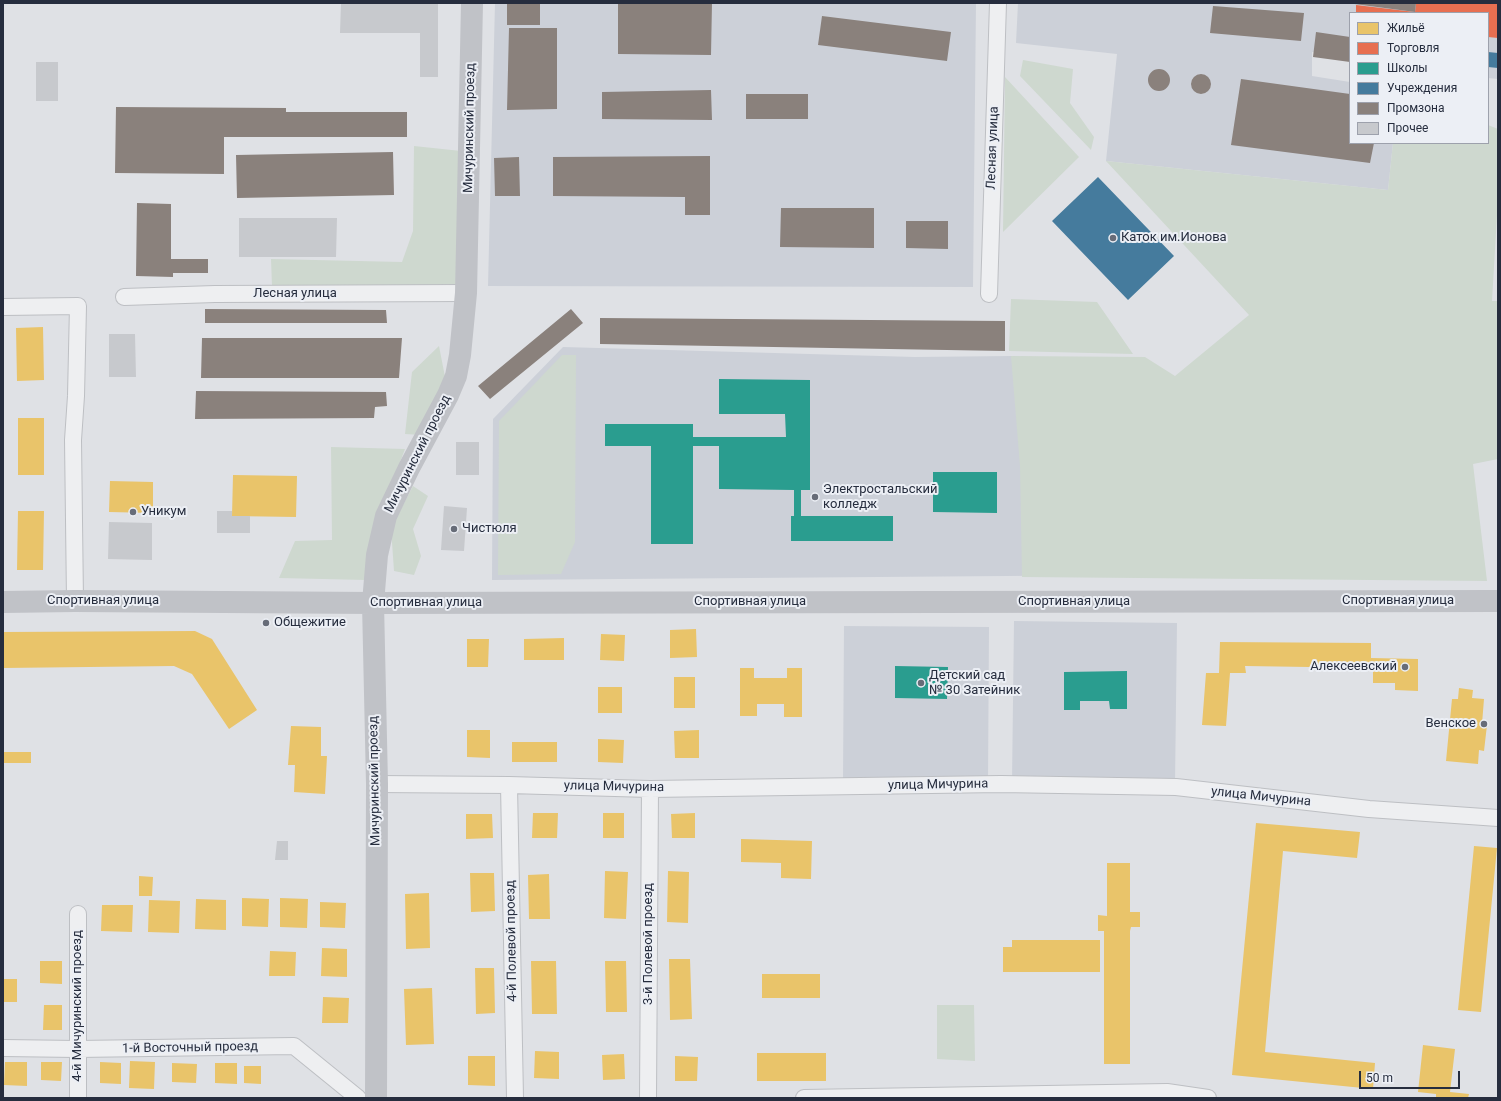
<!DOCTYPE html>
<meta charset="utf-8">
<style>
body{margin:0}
#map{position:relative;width:1501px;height:1101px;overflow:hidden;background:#dfe1e5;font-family:Roboto,sans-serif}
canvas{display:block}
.frame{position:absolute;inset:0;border:4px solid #262d3e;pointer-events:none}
.legend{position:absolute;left:1349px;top:12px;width:140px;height:132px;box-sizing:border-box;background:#eceff5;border:1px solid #9da1ac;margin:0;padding:5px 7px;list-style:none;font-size:12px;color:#262d3e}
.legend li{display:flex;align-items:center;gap:8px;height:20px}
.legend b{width:20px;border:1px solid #9da1ac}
.scale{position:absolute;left:1359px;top:1071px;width:101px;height:18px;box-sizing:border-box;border:2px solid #262d3e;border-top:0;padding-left:5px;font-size:12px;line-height:14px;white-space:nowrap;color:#262d3e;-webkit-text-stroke:3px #eceff5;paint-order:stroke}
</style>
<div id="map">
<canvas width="1501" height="1101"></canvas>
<div class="frame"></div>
<ul class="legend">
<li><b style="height:11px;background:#e9c46a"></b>Жильё</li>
<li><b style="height:11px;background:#e76f51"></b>Торговля</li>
<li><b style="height:11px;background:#2a9d8f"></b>Школы</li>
<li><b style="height:11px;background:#457b9d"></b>Учреждения</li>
<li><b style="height:11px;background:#8a817c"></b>Промзона</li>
<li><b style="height:11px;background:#c7c9cd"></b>Прочее</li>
</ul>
<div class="scale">50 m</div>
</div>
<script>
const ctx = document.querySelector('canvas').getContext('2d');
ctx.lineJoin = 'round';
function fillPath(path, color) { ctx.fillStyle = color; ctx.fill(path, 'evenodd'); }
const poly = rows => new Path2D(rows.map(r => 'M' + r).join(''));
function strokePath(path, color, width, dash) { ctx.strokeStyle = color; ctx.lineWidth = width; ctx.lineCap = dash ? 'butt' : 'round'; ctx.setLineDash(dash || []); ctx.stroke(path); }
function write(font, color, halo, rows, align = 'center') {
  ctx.font = font + ' Roboto,sans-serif'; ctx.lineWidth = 4; ctx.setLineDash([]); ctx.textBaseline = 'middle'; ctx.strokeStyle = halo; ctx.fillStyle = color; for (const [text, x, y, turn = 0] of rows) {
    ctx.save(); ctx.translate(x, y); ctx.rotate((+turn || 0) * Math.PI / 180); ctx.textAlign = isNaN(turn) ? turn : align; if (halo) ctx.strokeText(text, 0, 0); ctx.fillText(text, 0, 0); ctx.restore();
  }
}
const built = poly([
 [495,3,976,3,973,287,488,286],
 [1018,3,1498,3,1498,79,1488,78,1488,13,1350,13,1350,58,1312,52,1312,76,1350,82,1350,143,1393,143,1388,190,1106,161,1117,54,1016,43],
 [563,347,915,357,1011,356,1140,361,1135,575,492,580,493,419],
 [1014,621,1177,623,1175,784,1012,782],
 [844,626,989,627,988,781,843,780]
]);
const green = poly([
 [1023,60,1073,69,1070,103,1094,137,1091,150,1020,76],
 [1005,77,1079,157,1003,232],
 [1488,125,1498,129,1498,198,1492,301,1498,301,1498,459,1473,464,1487,581,1022,577,1020,466,1011,356,1145,357,1175,376,1249,315,1106,161,1388,190,1393,143,1488,143],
 [414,146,461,151,458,284,410,287,272,286,271,259,402,262,413,231],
 [1011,299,1097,302,1133,354,1009,351],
 [439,346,446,382,422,435,405,434,412,372],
 [562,355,576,355,575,542,561,574,498,575,499,421],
 [331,447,405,449,376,526,366,580,279,578,295,541,332,540],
 [413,486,428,496,413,529,421,556,414,575,394,571,391,528],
 [937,1005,974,1005,975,1061,937,1059]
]);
const homes = poly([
 [43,327,44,380,17,381,16,328],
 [18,418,44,418,44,475,18,475],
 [233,475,297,476,296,517,232,516],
 [110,481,153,482,153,513,109,512],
 [18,511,44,511,43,570,17,570],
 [696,629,697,657,670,658,670,630],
 [195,631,212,639,257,710,229,729,192,674,174,666,3,668,3,632],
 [601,634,625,635,624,661,600,660],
 [564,638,564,660,524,660,524,639],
 [467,639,489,639,488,667,467,667],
 [1220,642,1371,643,1371,658,1418,659,1418,691,1395,690,1395,683,1373,683,1373,668,1245,666,1246,673,1230,673,1226,726,1202,725,1206,673,1219,673],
 [740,668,754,668,754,678,787,678,787,668,802,668,802,717,784,717,784,704,757,704,757,716,740,716],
 [674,677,695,677,695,708,674,708],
 [598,687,622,687,622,713,598,713],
 [1459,688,1473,690,1472,698,1484,699,1482,724,1487,725,1484,751,1479,750,1478,764,1446,761,1452,699,1458,699],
 [291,726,321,727,321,756,327,756,325,794,294,792,295,765,288,765],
 [467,730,490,730,490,758,467,757],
 [699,730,699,758,675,758,674,731],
 [598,739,624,740,623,763,598,762],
 [512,742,557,742,557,762,512,762],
 [3,752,31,752,31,763,3,763],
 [533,813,558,813,557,838,532,838],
 [603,813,624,813,624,838,603,838],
 [695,813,695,838,672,838,671,814],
 [466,814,492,814,493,838,466,839],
 [1256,823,1360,832,1357,858,1283,851,1265,1052,1375,1063,1373,1089,1232,1075],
 [741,839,812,841,811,879,781,878,781,863,741,862],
 [1474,846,1497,848,1481,1012,1458,1010],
 [1107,863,1130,863,1130,912,1140,912,1140,927,1131,927,1130,931,1130,1064,1104,1064,1104,931,1098,931,1098,915,1107,916],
 [605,871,628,872,626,919,604,918],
 [668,871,689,872,688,923,667,922],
 [470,873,494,873,495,911,471,912],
 [549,874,550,919,529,919,528,875],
 [139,876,153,877,152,896,139,896],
 [429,893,430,948,406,949,405,894],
 [242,898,269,899,268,927,242,926],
 [280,898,308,899,307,928,280,927],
 [196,899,226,900,226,930,195,929],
 [149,900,180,901,179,933,148,932],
 [320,902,346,903,345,928,320,927],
 [102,905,133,905,132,932,101,931],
 [1012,940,1100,940,1100,972,1003,972,1003,947,1012,947],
 [322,948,347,949,347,977,321,976],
 [270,951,296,952,295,976,269,976],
 [669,959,690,959,692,1019,670,1020],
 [40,961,62,961,62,984,40,983],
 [531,961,556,961,557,1014,532,1014],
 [605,961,626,961,627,1012,606,1012],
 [475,968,494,968,495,1013,476,1014],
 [762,974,820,974,820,998,762,998],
 [3,979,17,979,17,1002,3,1002],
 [432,988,434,1044,406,1045,404,989],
 [323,997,349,998,348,1023,322,1023],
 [44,1005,62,1005,62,1030,43,1030],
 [1423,1045,1455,1049,1450,1092,1469,1094,1468,1098,1436,1098,1436,1094,1418,1092],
 [535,1051,559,1052,559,1079,534,1078],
 [757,1053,826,1053,826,1081,757,1081],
 [624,1054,625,1079,603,1080,602,1055],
 [468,1056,495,1056,495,1086,468,1085],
 [675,1056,698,1057,697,1081,675,1081],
 [130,1061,155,1062,154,1089,129,1088],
 [5,1062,27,1062,27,1086,4,1085],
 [41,1062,62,1062,61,1081,41,1080],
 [100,1062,121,1063,121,1084,100,1083],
 [172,1063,197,1064,196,1083,172,1082],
 [215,1063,237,1063,237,1084,215,1083],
 [244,1066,261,1066,261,1084,244,1083]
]);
const shops = poly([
 [1416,3,1498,3,1498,38,1488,37,1488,13,1356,13,1356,5,1415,12]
]);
const schools = poly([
 [719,379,810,380,810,490,801,490,801,516,893,516,893,541,791,541,791,516,794,516,794,490,719,489,719,446,693,446,693,544,651,544,651,446,605,446,605,424,693,424,693,437,786,437,785,414,719,414],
 [933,472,997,472,997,513,933,512],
 [895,666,948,667,947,699,895,698],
 [1127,671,1127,709,1110,709,1109,701,1080,701,1080,710,1064,710,1064,672]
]);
const public = poly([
 [1488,52,1498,53,1498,68,1488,67],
 [1098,177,1174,256,1128,300,1052,221]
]);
const industry = poly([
 [507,3,540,3,540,25,507,25],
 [618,3,712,3,711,55,618,54],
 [1347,3,1416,3,1415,12],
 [1213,6,1304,13,1301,41,1210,33],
 [822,16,951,32,947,61,818,45],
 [509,28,557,28,557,109,507,110],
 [1316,32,1350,37,1350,62,1313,57],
 '1148 80a11 11 0 1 1 22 0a11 11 0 1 1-22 0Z',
 '1191 84a10 10 0 1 1 20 0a10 10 0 1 1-20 0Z',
 [1241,79,1350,94,1350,143,1374,143,1370,163,1231,145],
 [711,90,712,120,602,119,602,92],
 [746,94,808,94,808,119,746,119],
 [116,107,286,108,286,112,407,112,407,137,224,137,224,174,115,173],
 [393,152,394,195,237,198,236,155],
 [710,156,710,215,685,215,685,197,553,196,553,157],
 [519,157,520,196,495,196,494,158],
 [137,203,171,204,171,259,208,259,208,273,173,273,173,277,136,276],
 [781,208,874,208,874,248,780,247],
 [906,221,948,221,948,249,906,248],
 [205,309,386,310,387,323,205,323],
 [571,309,583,323,490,399,478,386],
 [600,318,1005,321,1005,351,600,344],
 [202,338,402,338,399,378,201,378],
 [196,391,386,392,387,406,375,407,374,418,195,419]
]);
const building = poly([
 [341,3,438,3,438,77,420,77,420,33,340,33],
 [36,62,58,62,58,101,36,101],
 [239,218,337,218,336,257,239,257],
 [109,334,135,334,136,377,109,377],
 [456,442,479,442,479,475,456,475],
 [444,506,467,508,464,551,441,550],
 [217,511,232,511,232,516,250,516,250,533,217,533],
 [109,522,152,523,152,560,108,559],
 [277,841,288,841,288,860,275,860]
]);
const street = poly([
 [989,294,998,3],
 [124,297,215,294,466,293],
 [3,307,78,306,76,396,73,440,75,601],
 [377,784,509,785,650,789,1001,784,1176,787,1369,809,1498,818],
 [509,785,515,1098],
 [3,1048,77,1049,294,1046,358,1098],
 [78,1098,78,914],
 [648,1098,650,789],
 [804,1098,1167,1092,1208,1098]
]);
const secondary = poly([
 [3,602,75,601,373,603,1498,601],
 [376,1098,377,784,373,603,377,555,386,516,409,468,448,395,456,376,460,355,466,293,472,3]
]);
const markers = [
 [1113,238,4,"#676c78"],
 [815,497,4,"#676c78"],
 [133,512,4,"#676c78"],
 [454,529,4,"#676c78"],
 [266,623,4,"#676c78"],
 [1405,667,4,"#676c78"],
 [921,683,4,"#676c78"],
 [1484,724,4,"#676c78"]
];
const streetNames = [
 ["Мичуринский проезд",470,128,-89],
 ["Лесная улица",993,148,-88],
 ["Лесная улица",295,294],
 ["Мичуринский проезд",418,454,-63],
 ["Спортивная улица",103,601],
 ["Спортивная улица",1398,601],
 ["Спортивная улица",750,602],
 ["Спортивная улица",1074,602],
 ["Спортивная улица",426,603],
 ["Мичуринский проезд",375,781,-91],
 ["улица Мичурина",938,785,-1],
 ["улица Мичурина",614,787,1],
 ["улица Мичурина",1261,797,6],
 ["4-й Полевой проезд",512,941,-91],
 ["3-й Полевой проезд",649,944,-90],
 ["4-й Мичуринский проезд",78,1006,-90],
 ["1-й Восточный проезд",190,1048,-1]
];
const poiNames = [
 ["Каток им.Ионова",1121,238],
 ["Электростальский",823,490],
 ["колледж",823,505],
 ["Уникум",141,512],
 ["Чистюля",462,529],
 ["Общежитие",274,623],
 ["Алексеевский",1397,667,"right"],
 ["Детский сад",929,676],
 ["№ 30 Затейник",929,691],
 ["Венское",1476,724,"right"]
];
fillPath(built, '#ccd0d8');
fillPath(green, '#ced8cf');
fillPath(homes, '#e9c46a');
fillPath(shops, '#e76f51');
fillPath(schools, '#2a9d8f');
fillPath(public, '#457b9d');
fillPath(industry, '#8a817c');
fillPath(building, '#c7c9cd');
strokePath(street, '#bdbfc3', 18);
strokePath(street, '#eeeff1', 16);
strokePath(secondary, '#c0c2c7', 22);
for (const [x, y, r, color] of markers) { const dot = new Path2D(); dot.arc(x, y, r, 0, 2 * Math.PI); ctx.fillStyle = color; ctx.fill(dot); strokePath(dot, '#eceff5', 1.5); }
write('13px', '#262d3e', '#eceff5', streetNames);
write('13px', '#262d3e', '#eceff5', poiNames, 'left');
</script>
